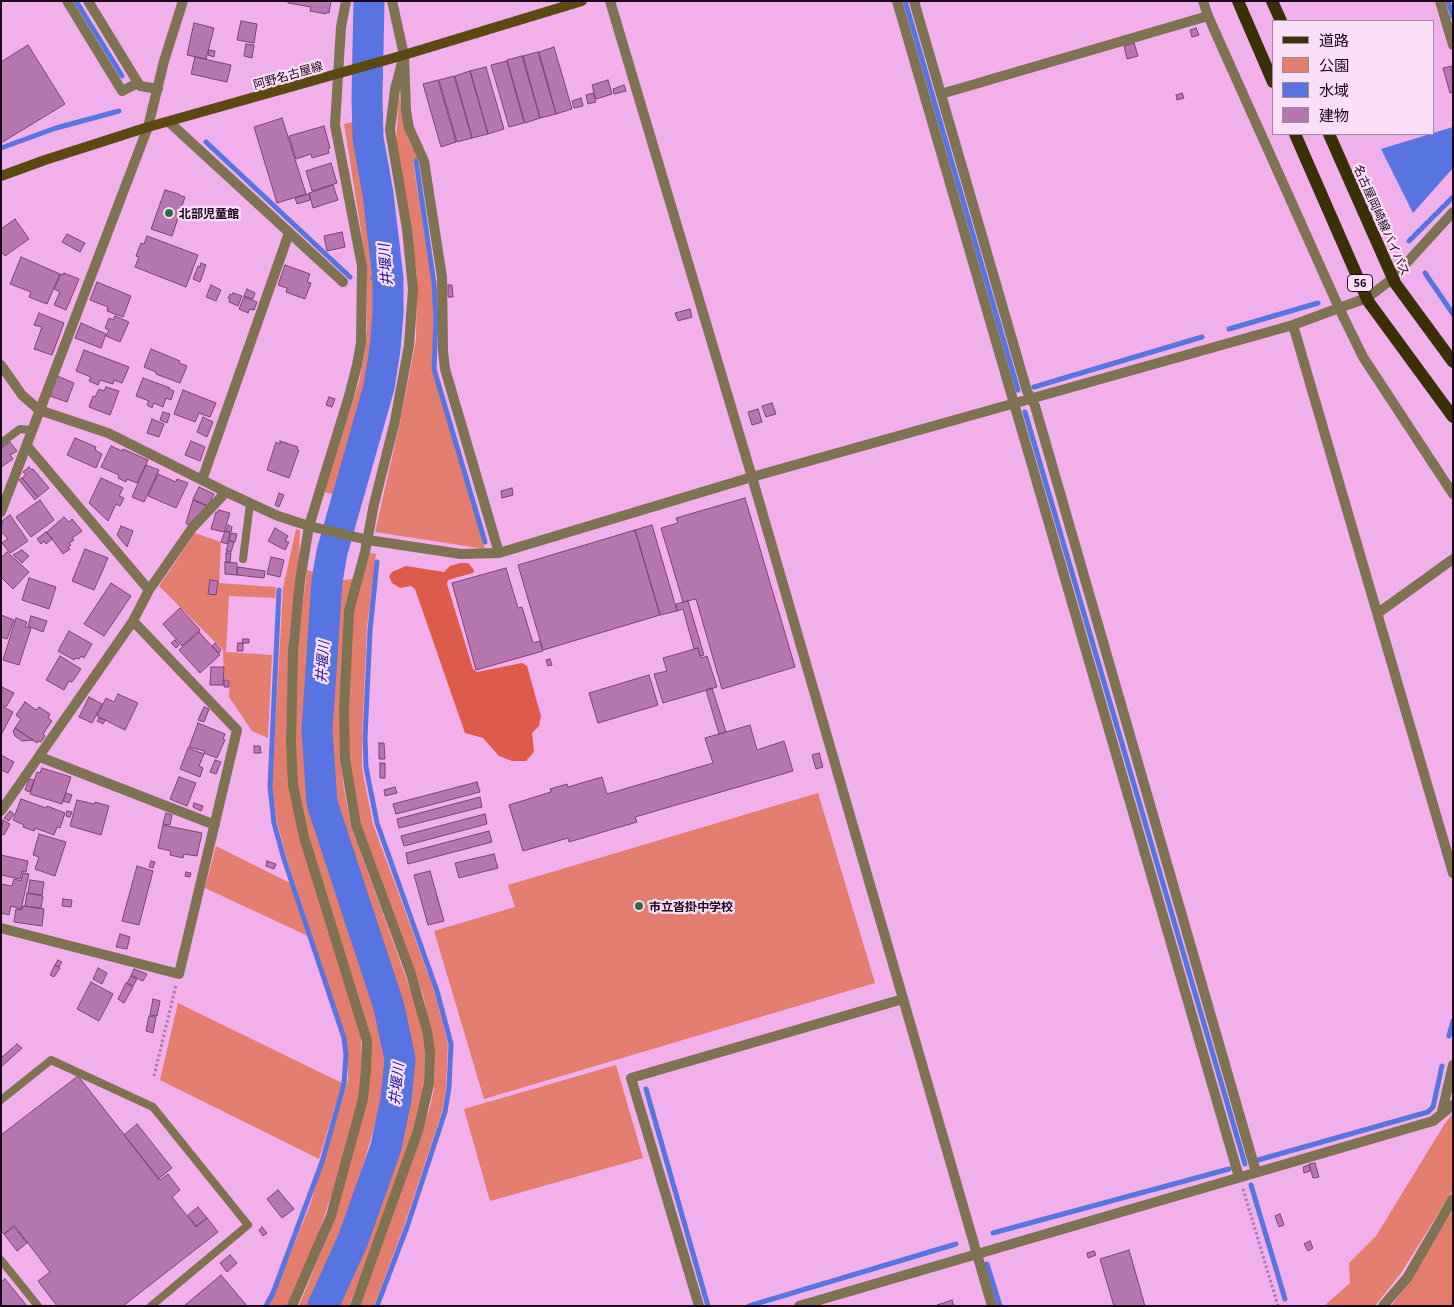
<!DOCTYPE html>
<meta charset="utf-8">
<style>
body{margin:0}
#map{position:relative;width:1454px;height:1307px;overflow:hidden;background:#f1afeb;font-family:Georgia,"Noto Sans JP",serif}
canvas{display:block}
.frame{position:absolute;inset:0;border:2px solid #1a0419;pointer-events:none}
.legend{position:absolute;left:1272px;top:20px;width:162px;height:115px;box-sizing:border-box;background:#fbdff8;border:1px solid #a1879f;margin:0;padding:6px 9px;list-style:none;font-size:15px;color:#1a0419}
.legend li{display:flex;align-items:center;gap:10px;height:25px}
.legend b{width:25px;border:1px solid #a1879f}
</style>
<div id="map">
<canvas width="1454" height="1307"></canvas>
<div class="frame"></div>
<ul class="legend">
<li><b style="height:6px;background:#3b2f08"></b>道路</li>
<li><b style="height:14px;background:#e37e6f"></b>公園</li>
<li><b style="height:14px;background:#5874e1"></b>水域</li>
<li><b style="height:14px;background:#b677b1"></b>建物</li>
</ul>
</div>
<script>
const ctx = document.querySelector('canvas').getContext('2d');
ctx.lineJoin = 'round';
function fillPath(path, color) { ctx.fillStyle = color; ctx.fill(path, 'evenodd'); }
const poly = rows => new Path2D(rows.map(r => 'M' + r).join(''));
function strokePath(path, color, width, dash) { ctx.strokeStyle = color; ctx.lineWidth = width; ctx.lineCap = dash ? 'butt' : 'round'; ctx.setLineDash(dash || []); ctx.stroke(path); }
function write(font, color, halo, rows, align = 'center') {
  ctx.font = font + ' Georgia,"Noto Sans JP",serif'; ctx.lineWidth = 4.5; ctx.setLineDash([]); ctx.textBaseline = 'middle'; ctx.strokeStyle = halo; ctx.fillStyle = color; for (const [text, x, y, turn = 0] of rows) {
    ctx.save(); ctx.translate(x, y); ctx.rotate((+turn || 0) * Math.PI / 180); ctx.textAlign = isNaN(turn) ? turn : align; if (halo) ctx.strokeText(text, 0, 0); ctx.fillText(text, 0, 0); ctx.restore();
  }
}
const green = poly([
 [399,95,405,131,411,146,420,159,413,161,432,283,434,319,432,369,485,549,375,532,401,418,416,339,417,275,396,145],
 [361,120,383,275,373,275,372,280,383,280,384,314,375,380,355,458,344,489,340,496,324,492,359,382,365,350,367,327,366,262,344,124],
 [296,529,300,530,299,557,289,638,286,745,290,781,361,1038,362,1071,360,1095,335,1185,312,1252,289,1306,269,1306,310,1205,348,1080,348,1056,346,1039,287,859,277,822,272,787,283,588],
 [195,533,221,542,219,583,276,587,275,598,229,596,226,652,272,655,268,738,252,731,229,697,230,679,224,679,223,650,159,586],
 [370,553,376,554,367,628,362,736,362,768,373,824,434,990,448,1044,446,1087,442,1112,404,1226,374,1306,357,1306,384,1238,429,1111,434,1089,435,1053,423,995,361,828,349,761,348,712,353,612],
 [307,570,320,574,321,579,316,624,311,734,314,792,322,833,378,1007,387,1048,383,1098,343,1232,314,1306,299,1306,335,1217,363,1115,369,1087,371,1046,307,835,297,786,295,736,297,654],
 [353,579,340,709,340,757,344,789,351,826,417,1008,425,1050,424,1085,417,1122,378,1234,349,1306,331,1306,361,1238,401,1123,408,1087,409,1062,407,1035,397,997,339,840,329,808,325,775,324,732,330,623,335,581],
 [818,793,875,983,484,1099,434,931,515,907,508,885],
 [216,846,290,883,308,936,205,888],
 [178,1003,342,1083,319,1159,160,1080],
 [616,1065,643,1158,490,1201,464,1109],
 [1453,1113,1453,1190,1401,1273,1375,1306,1324,1306,1350,1283,1349,1263,1376,1236,1444,1125],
 [1453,1210,1453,1306,1391,1306,1408,1284]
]);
const forest = poly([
 [460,563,468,563,474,570,473,573,448,580,447,584,473,669,477,672,522,663,527,666,541,716,539,726,532,733,534,752,526,761,512,761,499,756,483,738,465,733,415,589,411,586,400,588,392,583,389,576,392,572,406,566,444,572,450,566]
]);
const water = poly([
 [1453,127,1453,168,1413,213,1381,149]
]);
const stream = poly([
 [76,1,122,76],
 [905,1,1018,390],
 [1448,1,1453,17],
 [206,142,350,277],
 [1,148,56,128,119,111],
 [416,161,434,283,436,319,434,369,485,542],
 [1409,241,1453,197],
 [1425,273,1453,314],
 [373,278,388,278],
 [1229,329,1318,303],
 [1034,387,1202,337],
 [1025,412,1245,1164],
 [377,562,370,630,365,738,366,767,377,823,437,991,451,1044,449,1087,445,1112,407,1227,377,1306],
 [1449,1036,1453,1021],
 [646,1089,708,1306],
 [1258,1160,1428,1112,1433,1107,1442,1066],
 [1251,1185,1285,1299],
 [993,1233,1229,1169],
 [987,1264,1000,1306],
 [266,1306,273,1293,322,1162,344,1084,346,1055,344,1038,284,859,274,823,270,787,279,590],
 [749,1306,956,1244]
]);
const river = poly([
 [323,1306,353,1240,386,1147,396,1099,400,1059,389,1007,322,803,317,730,327,581,332,552,379,387,385,349,388,313,388,278,378,194,368,138,367,97,369,1]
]);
const building = poly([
 [288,1,331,1,329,13,327,12,326,14,310,11,311,7,288,3,288,1],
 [241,21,257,24,254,43,237,40,241,21],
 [194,23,214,28,206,59,187,55,194,23],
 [1196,28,1199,35,1192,37,1190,30,1196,28],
 [1134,43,1138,56,1127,59,1124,46,1134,43],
 [246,44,254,45,252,58,244,56,246,44],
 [28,45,65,104,1,143,1,62,28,45],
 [554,47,572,109,556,114,539,52,554,47],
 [209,50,215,51,214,57,208,55,209,50],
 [538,52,556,114,540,118,523,56,538,52],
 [522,56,540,118,525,123,507,60,522,56],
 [195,57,231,65,227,82,191,74,195,57],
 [507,61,524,123,509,127,491,65,507,61],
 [1452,66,1453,92,1450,93,1443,68,1452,66],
 [486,67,504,129,488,134,470,71,486,67],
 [470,71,488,134,472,138,455,76,470,71],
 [454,76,472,138,457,142,439,80,454,76],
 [438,80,456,142,441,147,423,84,438,80],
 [608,80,612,94,596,99,592,85,608,80],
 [624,85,626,91,614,94,613,89,624,85],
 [593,93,596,102,588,104,586,95,593,93],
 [1182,93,1184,98,1177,100,1176,95,1182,93],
 [581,98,583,106,574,108,572,101,581,98],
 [282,118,306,194,277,203,254,127,282,118],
 [324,126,330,148,328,149,329,153,312,158,311,154,296,159,289,136,324,126],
 [331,163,337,183,312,191,306,171,331,163],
 [333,185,338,200,313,208,309,193,333,185],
 [165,190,179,194,179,195,185,197,172,236,151,229,165,190],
 [309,194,310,200,297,204,295,198,309,194],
 [15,219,29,239,5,256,1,251,1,229,15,219],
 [342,232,345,247,327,251,324,236,342,232],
 [67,234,85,243,80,252,62,242,67,234],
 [147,236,198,255,186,287,135,267,139,257,136,256,141,243,144,244,147,236],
 [21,257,60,274,47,304,29,297,31,292,10,284,21,257],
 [201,263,206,265,200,282,193,279,198,266,200,267,201,263],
 [285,265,310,274,307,282,311,283,305,299,286,292,287,288,278,285,285,265],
 [64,273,79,279,66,310,54,305,60,292,54,289,61,274,64,275,64,273],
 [97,282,131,296,123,317,107,311,108,307,90,300,97,282],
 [211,285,221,290,216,301,206,297,211,285],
 [448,285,452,285,453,297,448,297,448,285],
 [247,289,255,293,253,299,244,296,247,289],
 [233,293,242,296,238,306,229,302,230,299,228,298,230,294,232,295,233,293],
 [244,297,257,302,254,310,250,309,248,313,239,309,244,297],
 [690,309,692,317,678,321,675,313,690,309],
 [39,313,64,323,52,355,34,349,42,327,34,325,39,313],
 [115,316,129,322,120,342,106,336,109,330,105,328,109,318,113,320,115,316],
 [81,323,106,334,101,348,75,338,81,323],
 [151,349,180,361,179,363,187,366,180,383,156,374,156,372,144,367,151,349],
 [84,350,129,367,122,383,114,380,113,384,100,380,98,385,89,381,91,377,76,371,84,350],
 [57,376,74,383,67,402,50,396,57,376],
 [143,378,170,388,169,389,174,391,171,400,166,398,163,407,154,403,152,408,147,405,149,401,136,396,143,378],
 [106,387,119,391,110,415,89,407,93,396,95,397,99,389,104,391,106,387],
 [183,390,216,403,210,417,199,413,195,422,174,414,183,390],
 [329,397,335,399,332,407,326,405,329,397],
 [772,403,776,414,766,417,762,406,772,403],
 [758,409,762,422,752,425,748,412,758,409],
 [163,412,170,414,167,423,160,420,163,412],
 [203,417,213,422,207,437,197,432,203,417],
 [152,419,164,424,159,437,147,433,152,419],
 [75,438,96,447,95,450,102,454,96,468,67,455,75,438],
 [191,441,205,447,200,461,185,455,191,441],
 [280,441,298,447,297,449,299,450,289,478,267,470,276,442,280,444,280,441],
 [10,442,17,451,10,455,13,459,1,467,1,448,10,442],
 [111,446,122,451,123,449,148,460,137,483,127,479,126,482,118,478,119,475,101,467,111,446],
 [146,465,159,470,144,502,132,497,146,465],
 [29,467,32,470,33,469,49,488,38,497,22,478,26,475,23,472,29,467],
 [158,474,176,482,177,479,188,483,176,508,148,496,158,474],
 [22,478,38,497,35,500,19,480,22,478],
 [101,478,123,488,119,496,124,498,120,506,116,504,108,521,89,503,101,478],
 [199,487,214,494,208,506,193,499,199,487],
 [512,488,513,495,502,498,501,491,512,488],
 [279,493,284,495,279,507,275,505,279,493],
 [745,498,795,667,722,689,696,599,683,602,661,528,678,523,676,518,745,498],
 [40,500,54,520,31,537,16,517,40,500],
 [193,500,207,506,188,525,186,523,193,500],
 [219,510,230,513,224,532,211,529,216,512,218,512,219,510],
 [10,515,28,541,10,553,2,543,8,539,1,531,1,527,3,520,10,515],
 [64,517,69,522,72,519,82,531,72,538,74,540,69,543,71,545,68,547,70,549,63,554,47,532,64,517],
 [228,525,232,527,231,532,226,531,228,525],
 [652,525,677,611,660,615,635,530,652,525],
 [121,526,133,531,127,547,117,535,121,526],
 [275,528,288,536,285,541,289,542,285,550,268,541,275,528],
 [635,530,660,615,543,650,518,565,635,530],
 [225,531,230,533,227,544,221,542,225,531],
 [46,532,52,539,46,544,44,541,41,544,37,539,46,532],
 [231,533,237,534,235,542,229,540,231,533],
 [229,541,234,542,231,552,226,551,229,541],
 [85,549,108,558,94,590,72,581,85,549],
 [22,550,29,556,22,563,13,555,22,550],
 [7,552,29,572,13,589,1,577,1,558,7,552],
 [226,553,231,553,230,562,226,562,226,553],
 [271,557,284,560,280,577,267,574,271,557],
 [225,562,237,563,237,575,225,574,225,562],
 [238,567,265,571,264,578,237,575,238,567],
 [506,568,518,608,522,607,533,643,540,641,543,651,476,670,452,583,506,568],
 [29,578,56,587,49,609,22,600,29,578],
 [210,580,218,581,216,595,208,594,210,580],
 [111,583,131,596,104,636,84,624,111,583],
 [688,601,704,655,700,656,698,648,694,649,683,609,677,611,676,604,688,601],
 [180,608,200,630,182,646,163,624,180,608],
 [1,615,14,620,7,639,1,637,1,615],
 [31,616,47,621,43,632,28,626,31,616],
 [16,618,27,622,25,627,31,628,19,665,3,660,16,618],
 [69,631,92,644,84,658,81,656,79,659,76,658,74,660,58,651,69,631],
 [199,632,220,655,200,673,179,650,199,632],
 [243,639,249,639,249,643,242,643,243,639],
 [175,640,179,645,176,648,171,643,175,640],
 [215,643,221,650,219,653,212,646,215,643],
 [238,643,243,643,243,651,237,651,238,643],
 [698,648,701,658,707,656,717,687,663,703,654,674,667,671,663,658,698,648],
 [60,656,81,669,72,682,69,681,64,690,46,680,60,656],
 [550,659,552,665,548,666,546,660,550,659],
 [211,667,224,667,223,685,210,685,211,667],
 [649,675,658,705,598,723,589,693,649,675],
 [224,680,229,680,229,687,224,687,224,680],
 [2,687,14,693,6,707,1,704,2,687],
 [712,688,726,732,719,734,706,690,712,688],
 [118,694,138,703,125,730,97,716,106,698,114,702,118,694],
 [89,697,102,704,92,723,79,717,89,697],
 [25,702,36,710,39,707,50,714,48,718,52,721,43,734,45,736,41,742,38,741,37,743,15,728,21,719,16,715,25,702],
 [1,706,13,712,1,735,1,706],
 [204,707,209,709,204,722,198,720,204,707],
 [99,718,105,720,103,724,97,721,99,718],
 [198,723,225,734,223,739,225,740,217,758,204,753,205,751,189,747,198,723],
 [750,725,757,750,784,741,793,771,635,817,637,822,569,842,568,838,523,851,509,805,551,792,550,789,567,784,568,787,602,777,607,794,713,763,705,738,750,725],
 [15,728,33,740,22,741,15,736,13,731,15,728],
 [379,743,384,743,385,759,379,759,379,743],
 [254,746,260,746,261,753,254,753,254,746],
 [188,748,204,754,199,766,203,768,200,777,180,769,188,748],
 [819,753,823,767,816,769,812,755,819,753],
 [1,755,14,762,8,773,1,770,1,755],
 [215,760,221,762,216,774,210,772,215,760],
 [380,763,385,763,385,778,380,778,380,763],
 [42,768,71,777,62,804,30,794,37,772,40,773,42,768],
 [179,777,196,783,187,806,170,799,179,777],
 [29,779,34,780,30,792,25,790,29,779],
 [477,782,480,792,396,814,393,804,477,782],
 [395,787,397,793,385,796,384,790,395,787],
 [66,793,72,795,69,803,63,801,66,793],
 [480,797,482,807,399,828,397,819,480,797],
 [21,799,46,808,47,806,65,813,60,828,57,827,54,835,35,828,34,831,23,827,24,825,13,820,21,799],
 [77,800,94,804,95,802,109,806,101,835,70,826,77,800],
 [194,803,203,806,201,811,193,807,194,803],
 [10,811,14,814,9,821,4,818,10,811],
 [67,811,72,812,70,817,66,816,67,811],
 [166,813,172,815,170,825,163,824,166,813],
 [485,814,487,824,404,846,401,836,485,814],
 [3,820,10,824,4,835,1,833,3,820],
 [163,825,202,833,197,856,184,854,183,858,170,855,171,851,158,848,163,825],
 [489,831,492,842,408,864,406,853,489,831],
 [39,834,66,842,55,876,35,869,39,857,33,855,39,834],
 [494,854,498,868,459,878,455,863,494,854],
 [1,855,28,861,26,872,22,871,20,879,1,875,1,855],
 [151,861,155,862,153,868,149,867,151,861],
 [267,861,276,864,274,869,266,866,267,861],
 [137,866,153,871,139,925,122,921,137,866],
 [430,871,444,921,428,925,414,875,430,871],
 [186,872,191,873,190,877,185,876,186,872],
 [23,873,29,874,21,909,11,906,9,915,1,913,1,884,12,886,14,879,21,881,23,873],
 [30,880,44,882,42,895,28,893,30,880],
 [27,893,43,896,41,908,25,906,27,893],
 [63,899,72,900,71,907,62,906,63,899],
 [23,906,44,909,42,926,14,922,16,909,22,910,23,906],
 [120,934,130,937,127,949,116,947,120,934],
 [58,960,62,962,59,967,55,965,58,960],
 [55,965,60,968,54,977,50,975,55,965],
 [98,968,107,973,102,984,93,979,98,968],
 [134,969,147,974,143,981,131,975,134,969],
 [131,976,137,979,133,986,127,983,131,976],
 [91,982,113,994,99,1021,77,1009,91,982],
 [126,983,133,987,124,1003,118,999,126,983],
 [153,999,160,1001,157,1016,150,1015,153,999],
 [149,1016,156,1017,153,1033,146,1031,149,1016],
 [17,1044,22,1048,1,1067,1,1058,17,1044],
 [78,1076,160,1180,168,1174,180,1190,172,1197,196,1227,207,1218,218,1232,123,1306,57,1306,38,1281,50,1272,14,1225,4,1234,1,1231,1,1135,78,1076],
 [137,1124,172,1168,158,1179,124,1135,137,1124],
 [1315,1163,1319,1177,1313,1178,1309,1164,1315,1163],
 [1309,1165,1310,1171,1304,1173,1303,1167,1309,1165],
 [278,1190,294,1209,282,1218,267,1199,278,1190],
 [198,1207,207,1218,196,1226,188,1215,198,1207],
 [1280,1214,1284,1225,1279,1227,1275,1216,1280,1214],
 [14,1227,27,1243,17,1251,4,1234,14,1227],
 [262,1227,267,1233,263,1236,259,1230,262,1227],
 [1310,1241,1313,1248,1308,1251,1304,1244,1310,1241],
 [1129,1250,1145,1306,1114,1306,1100,1259,1129,1250],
 [1094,1251,1096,1255,1088,1258,1087,1253,1094,1251],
 [230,1255,237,1263,227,1272,220,1263,230,1255],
 [221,1275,247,1306,184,1306,221,1275],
 [5,1279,27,1306,1,1306,1,1282,5,1279],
 [952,1300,954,1306,938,1306,937,1305,952,1300]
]);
const path = poly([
 [154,1076,176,985],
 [1243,1189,1278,1306]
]);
const service = poly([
 [1,443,20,429,32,430],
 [243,559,250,504],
 [1,1100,51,1060,153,1107,248,1225,151,1306],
 [1,1260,38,1306]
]);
const minor = poly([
 [67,1,122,91,138,83],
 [88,1,140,86,158,89],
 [392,1,404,55,406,111,409,128,424,161,442,277,443,351,445,369,499,553],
 [610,1,752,477,992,1306],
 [897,1,1239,1177],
 [914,1,1027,391,1035,406,1256,1172],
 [1203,1,1208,16,1339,308,1363,357,1453,494],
 [1440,1,1453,45],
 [941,94,1208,16],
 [169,122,343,282],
 [1293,325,1453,873],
 [1,365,22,395,39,410,108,433,226,492,278,516,309,526,368,540,461,554,499,553,752,477,1293,325,1339,308,1367,298,1392,279,1453,212],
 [27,446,149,590],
 [202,480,289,233],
 [1,512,148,127,164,61,183,1],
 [1378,613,1453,559],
 [40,757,215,825],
 [1,811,133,621,149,590,193,527,226,492],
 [1,928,179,974,237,730,133,621],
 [1442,1112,1453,1065],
 [292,1306,331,1216,363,1099,366,1070,367,1041,304,837,293,785,291,743,293,651,300,581,309,526,349,396,357,365,361,343,362,266,335,125,341,27,346,1],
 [355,1306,418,1131,429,1084,430,1052,427,1031,411,974,356,825,345,759,344,710,349,611,365,552,374,504,395,421,409,345,413,289,407,229,390,130,395,89,404,55],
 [699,1306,631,1078,903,999],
 [799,1306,1433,1121,1453,1105],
 [1383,1306,1407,1278,1453,1199]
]);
const secondary = poly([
 [1,176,45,160,148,127,404,55,582,1]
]);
const primary = poly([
 [1238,1,1273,82],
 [1272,1,1281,21],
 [1295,134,1368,301,1453,417],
 [1329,134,1395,283,1453,362]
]);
const markers = [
 [169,213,5,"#286f3c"],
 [639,906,5,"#286f3c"]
];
const shields = [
 [1360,283,25]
];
const shieldNames = [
 ["56",1360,283]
];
const streetNames = [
 ["阿野名古屋線",288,75,-16],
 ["名古屋岡崎線バイパス",1382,220,66]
];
const poiNames = [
 ["北部児童館",179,213],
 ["市立沓掛中学校",649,906]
];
const waterNames = [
 ["井堰川",385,265,-95],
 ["井堰川",322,662,-86],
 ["井堰川",396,1084,-84]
];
fillPath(green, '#e37e6f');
fillPath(forest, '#de5a49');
fillPath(water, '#5874e1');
strokePath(stream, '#5874e1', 5);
strokePath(river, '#5874e1', 31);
fillPath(building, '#b677b1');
strokePath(building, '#7c4178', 1);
strokePath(path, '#ad79a9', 3, [2.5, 2.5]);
strokePath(service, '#7f7252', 8);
strokePath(minor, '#7f7252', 10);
strokePath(secondary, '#5c4912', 10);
strokePath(primary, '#3b2f08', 12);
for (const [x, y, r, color] of markers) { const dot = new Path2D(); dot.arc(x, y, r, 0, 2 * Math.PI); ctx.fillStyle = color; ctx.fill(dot); strokePath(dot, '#fbdff8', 2); }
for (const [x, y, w] of shields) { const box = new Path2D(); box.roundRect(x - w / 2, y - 8.5, w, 17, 4); ctx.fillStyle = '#fbdff8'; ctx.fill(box); strokePath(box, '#1a0419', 1); }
write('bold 11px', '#1a0419', null, shieldNames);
write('12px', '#1a0419', '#fbdff8', streetNames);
write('bold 12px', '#1a0419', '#fbdff8', poiNames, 'left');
write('italic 14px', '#181197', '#fbdff8', waterNames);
</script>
